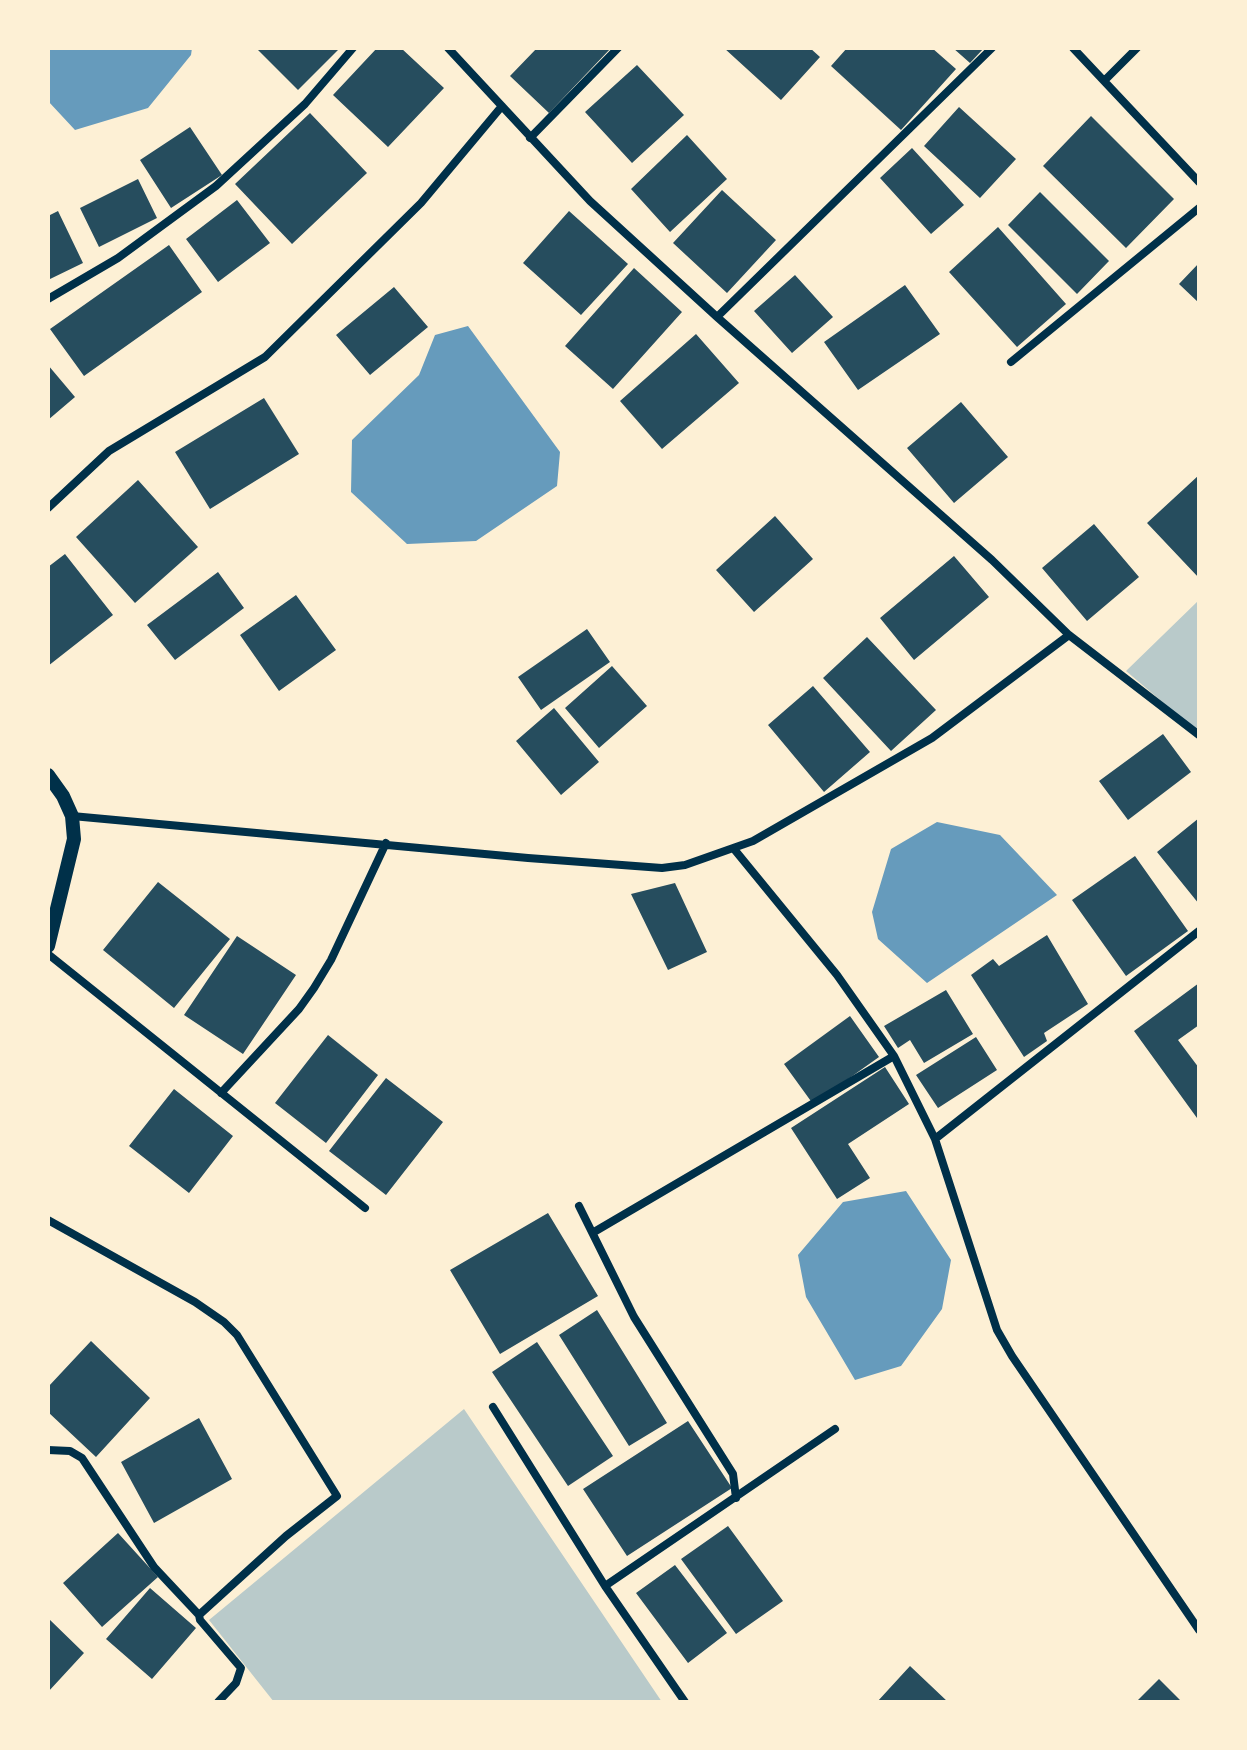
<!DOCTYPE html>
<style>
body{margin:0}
#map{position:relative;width:1247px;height:1750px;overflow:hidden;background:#fdf0d5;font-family:"PT Sans",sans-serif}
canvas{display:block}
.frame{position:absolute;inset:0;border:50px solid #fdf0d5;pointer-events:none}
</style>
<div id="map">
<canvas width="1247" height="1750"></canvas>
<div class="frame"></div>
</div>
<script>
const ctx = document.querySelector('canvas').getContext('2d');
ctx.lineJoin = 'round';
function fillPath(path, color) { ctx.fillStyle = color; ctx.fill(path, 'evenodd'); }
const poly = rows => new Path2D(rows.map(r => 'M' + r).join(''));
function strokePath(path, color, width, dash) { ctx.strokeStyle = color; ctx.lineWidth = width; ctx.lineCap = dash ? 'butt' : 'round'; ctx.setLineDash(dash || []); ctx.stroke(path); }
const green = poly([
 [1199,600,1199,733,1126,671],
 [464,1409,662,1702,274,1702,209,1620]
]);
const water = poly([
 [48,48,192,48,191,55,148,108,75,130,48,101],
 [468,326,560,452,557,486,476,541,407,544,351,492,352,440,419,375,435,335],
 [937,822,1000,835,1057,895,927,983,878,939,872,912,891,849],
 [906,1191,951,1260,942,1309,901,1366,855,1380,806,1297,798,1255,843,1202]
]);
const building = poly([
 [256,48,340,48,298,90],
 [377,48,401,48,444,88,388,147,333,95],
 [537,48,611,48,549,113,510,76],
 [724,48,810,48,820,57,781,100],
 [847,48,932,48,956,69,901,130,831,66],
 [953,48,984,48,970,63],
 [637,65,684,115,632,163,585,112],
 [959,107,1016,159,980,198,924,146],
 [310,113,367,173,292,244,235,184],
 [1091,116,1174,199,1126,248,1043,166],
 [190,127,222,175,171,208,140,160],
 [687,135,727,179,670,232,631,189],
 [912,148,964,205,931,234,880,178],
 [138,179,157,218,99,247,80,208],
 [722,190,776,240,727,293,673,243],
 [1040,192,1109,261,1077,294,1008,225],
 [237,200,270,243,218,282,186,239],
 [58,211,83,263,48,280,48,216],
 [569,211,628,264,581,315,523,263],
 [998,227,1066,304,1017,347,949,272],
 [169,245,202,292,84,376,50,329],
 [1199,263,1199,303,1179,284],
 [634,268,682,312,613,389,565,346],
 [795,275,833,317,792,353,754,311],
 [905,285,940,334,858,390,824,342],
 [394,287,428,327,370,375,336,335],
 [696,334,739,383,662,449,620,401],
 [48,365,75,397,48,420],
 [264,398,299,454,210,509,175,452],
 [961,402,1008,457,954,503,907,448],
 [1199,475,1199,578,1147,523],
 [138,480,198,547,135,603,76,537],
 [775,516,813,559,754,612,716,570],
 [1094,524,1139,577,1087,621,1042,568],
 [65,554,113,615,48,666,48,567],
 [954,556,989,597,914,660,880,618],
 [218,572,244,608,175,660,147,625],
 [296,595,336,650,279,691,240,635],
 [587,629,610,662,541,710,518,677],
 [867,637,936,710,891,751,823,678],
 [612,666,647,706,599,748,565,708],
 [813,686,870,752,824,792,768,725],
 [554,708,599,762,561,795,516,741],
 [1163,734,1191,772,1128,820,1099,781],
 [1199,818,1199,904,1157,852],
 [1135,856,1188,931,1126,976,1072,900],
 [158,882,230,939,174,1008,103,950],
 [675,883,707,952,668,970,631,894],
 [1047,935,1088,1004,1044,1033,1047,1041,1024,1057,971,975,993,959,999,966],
 [237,936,296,975,243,1054,184,1015],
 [1199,983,1199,1025,1178,1040,1199,1068,1199,1117,1197,1118,1134,1031],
 [946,990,973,1034,924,1063,910,1040,898,1048,884,1026],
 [850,1016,879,1057,813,1104,784,1064],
 [328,1035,378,1075,326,1143,275,1103],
 [976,1037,997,1070,938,1108,916,1075],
 [885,1067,909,1104,848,1144,870,1178,837,1199,791,1128],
 [386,1078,443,1122,386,1195,329,1151],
 [174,1089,233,1136,189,1193,129,1146],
 [548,1213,598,1296,500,1354,450,1270],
 [597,1310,667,1423,629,1446,559,1335],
 [91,1341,150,1398,96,1457,48,1412,48,1387],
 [537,1342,613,1456,568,1486,492,1372],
 [199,1418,232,1479,154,1523,121,1462],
 [688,1421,732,1488,627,1556,583,1489],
 [728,1526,783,1601,736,1634,681,1559],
 [118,1533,158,1577,102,1627,63,1583],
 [675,1565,727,1633,688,1663,636,1593],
 [150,1588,196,1628,152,1679,106,1639],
 [48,1618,84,1653,48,1692],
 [910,1666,948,1702,877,1702],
 [1159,1679,1182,1702,1136,1702]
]);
const minor = poly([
 [448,48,590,201,717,317,992,560,1069,635,1199,735],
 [1073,48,1199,182],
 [1104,81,1137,48],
 [530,138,618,48],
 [48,299,118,258,216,186,305,104,353,48],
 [717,317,992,48],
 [1011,362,1199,208],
 [48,508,109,451,265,357,421,203,502,106],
 [72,816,528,858,662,868,685,865,753,841,932,738,1069,635],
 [734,849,837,975,894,1056,935,1139,997,1330,1012,1356,1199,1630],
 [48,954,365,1208],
 [221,1093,299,1009,314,988,331,960,386,843],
 [935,1139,1199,931],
 [579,1206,634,1317,733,1474,736,1498],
 [48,1220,195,1302,224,1322,237,1335,337,1496,286,1536,199,1615,200,1620,241,1668,236,1683,218,1702],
 [594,1232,894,1056],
 [493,1407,605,1586,685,1702],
 [48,1450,70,1451,82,1458,154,1567,199,1615],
 [605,1586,835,1429]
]);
const tertiary = poly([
 [48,775,63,796,72,816,74,839,48,946]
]);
fillPath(green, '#b9caca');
fillPath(water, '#669bbc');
fillPath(building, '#264d5e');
strokePath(minor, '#003049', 8);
strokePath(tertiary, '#003049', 14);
</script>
